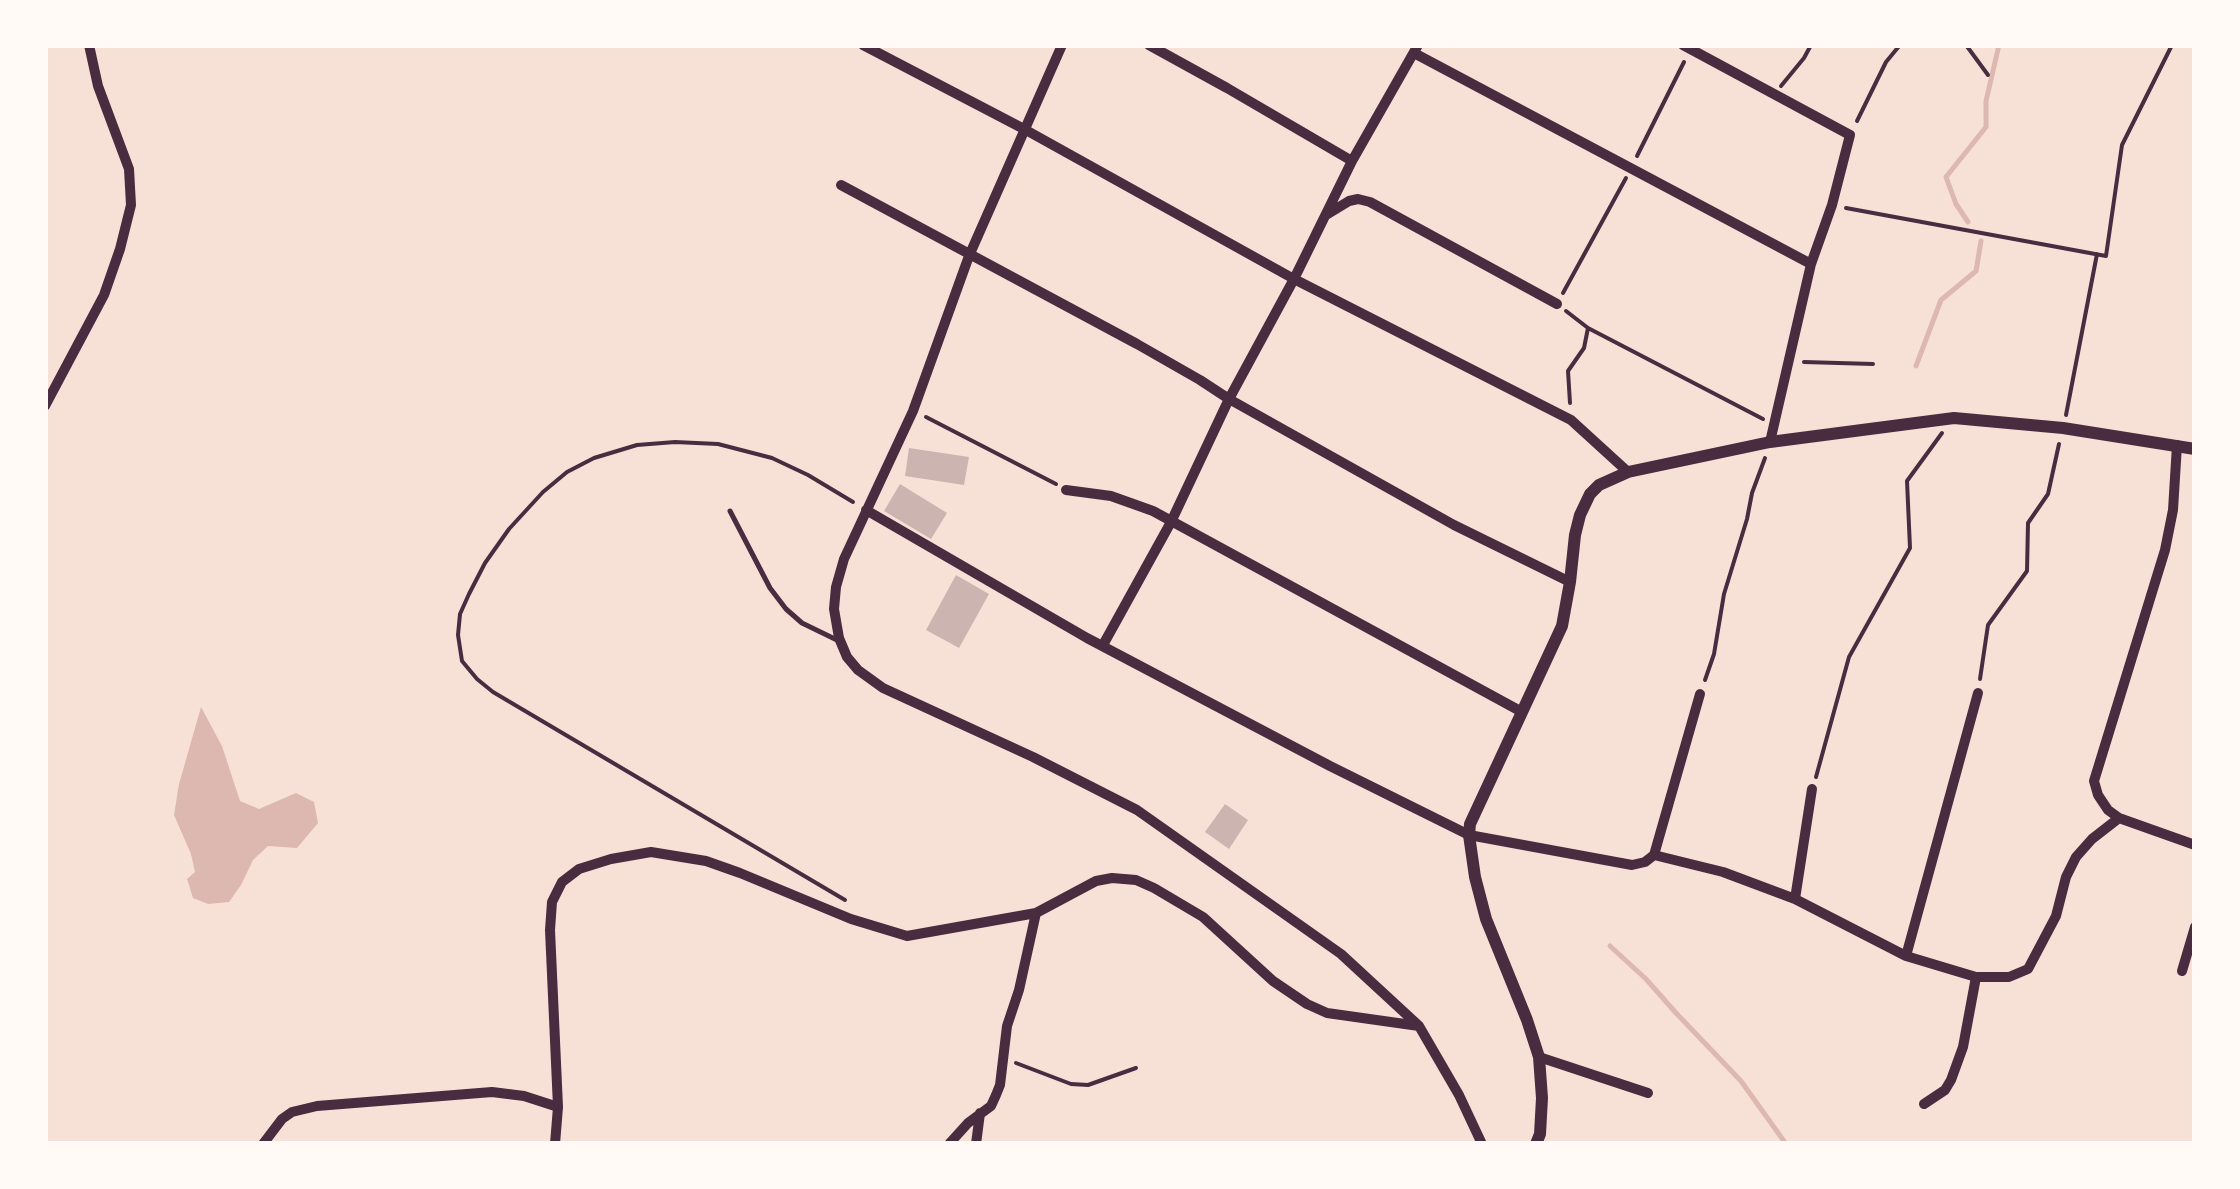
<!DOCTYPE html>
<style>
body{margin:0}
#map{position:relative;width:2240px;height:1189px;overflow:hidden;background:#f7e1d7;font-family:"Source Serif 4",serif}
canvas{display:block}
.frame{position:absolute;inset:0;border:48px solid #fffaf5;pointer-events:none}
</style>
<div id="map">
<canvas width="2240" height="1189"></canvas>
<div class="frame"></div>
</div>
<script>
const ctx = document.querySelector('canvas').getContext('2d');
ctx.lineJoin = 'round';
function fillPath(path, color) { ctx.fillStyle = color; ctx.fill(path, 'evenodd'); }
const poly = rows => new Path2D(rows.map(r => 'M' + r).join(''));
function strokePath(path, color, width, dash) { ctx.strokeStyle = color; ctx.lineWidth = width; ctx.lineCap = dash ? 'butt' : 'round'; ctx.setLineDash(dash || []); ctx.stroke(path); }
const water = poly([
 [201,707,222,746,240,801,259,809,296,793,314,802,318,823,297,848,268,846,253,860,241,885,229,902,208,904,193,898,187,879,195,872,191,854,174,815,179,784]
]);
const stream = poly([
 [1968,222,1956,204,1946,177,1986,127,1986,101,1999,45],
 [1916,366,1941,300,1976,271,1981,241],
 [1610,946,1646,979,1676,1013,1741,1081,1786,1144]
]);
const building = poly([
 [909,448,969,457,964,485,905,476],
 [900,484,947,513,931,539,884,511],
 [956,575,989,594,959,648,926,630],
 [1225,804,1248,820,1229,849,1205,832]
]);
const path = poly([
 [1966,45,1988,75],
 [1781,86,1804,58,1811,45],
 [1857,121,1886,62,1900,45],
 [1637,156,1684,62],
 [1846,208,2106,256,2122,145,2172,45],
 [1563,293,1626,178],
 [1566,311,1588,328,1763,419],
 [1804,362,1873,364],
 [1570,403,1568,371,1584,348,1588,328],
 [2066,415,2097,254],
 [926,417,1056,484],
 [1980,679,1988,625,2027,571,2028,523,2048,494,2059,444],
 [1705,680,1714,654,1724,594,1747,519,1752,493,1765,458],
 [1816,777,1849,657,1910,548,1907,481,1942,433],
 [845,900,493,692,477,679,462,661,458,635,460,614,469,594,485,563,509,529,543,492,567,472,594,458,637,445,675,442,718,444,772,458,808,475,853,502],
 [1016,1063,1071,1084,1088,1085,1136,1068]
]);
const service = poly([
 [730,511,770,588,786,609,802,623,839,641]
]);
const minor = poly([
 [863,45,1024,129,1294,279,1571,420,1628,472],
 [1062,45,969,256,913,411,844,559,836,587,834,609,839,638,847,657,858,670,883,688,1033,757,1137,810,1341,954,1419,1026,1459,1095,1482,1144],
 [1149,45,1227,88,1352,161],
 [1683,45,1850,135,1832,205,1811,264,1770,442],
 [1414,53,1811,264],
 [841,185,1137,344,1200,380,1229,399,1454,525,1570,582],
 [1326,215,1349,201,1358,199,1370,202,1557,304],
 [45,406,104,295,120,249,131,205,129,169,98,86,89,45],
 [2177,445,2173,510,2165,550,2094,781,2098,795,2108,810,2119,818,2195,845],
 [1066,490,1111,496,1153,511,1522,712],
 [866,510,1087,638,1330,766,1469,835,1632,865,1645,862,1654,855,1723,872,1795,899,1906,956,1976,977,2009,977,2028,969,2056,916,2066,877,2076,857,2092,839,2119,818],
 [1103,645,1171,522,1229,399,1294,279,1352,161,1418,45],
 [1654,855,1700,694],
 [1795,899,1812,789],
 [1906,956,1978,693],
 [2182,971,2195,927],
 [1539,1057,1648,1093],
 [1924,1104,1945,1090,1951,1080,1963,1047,1976,977],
 [263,1144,282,1119,292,1112,317,1106,492,1092,524,1096,558,1107],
 [555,1144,558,1107,550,930,552,902,562,882,579,869,611,859,651,852,706,861,740,873,851,919,907,936,1036,913,1096,881,1112,878,1136,880,1154,888,1203,917,1273,981,1307,1004,1327,1013,1419,1026],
 [949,1144,968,1123,991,1106,996,1095,1000,1085,1007,1026,1019,990,1036,913],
 [976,1144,980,1113]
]);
const tertiary = poly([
 [1536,1144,1540,1134,1542,1098,1539,1057,1527,1020,1486,919,1475,877,1469,835,1470,824,1562,626,1570,582,1575,535,1580,515,1590,494,1599,485,1628,472,1770,442,1954,418,2063,428,2195,449]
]);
fillPath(water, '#dcb8b0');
strokePath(stream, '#dcb8b0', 5);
fillPath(building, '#ccb4b1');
strokePath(path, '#4a2c40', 4);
strokePath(service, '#4a2c40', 5);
strokePath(minor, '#4a2c40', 10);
strokePath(tertiary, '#4a2c40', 12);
</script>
